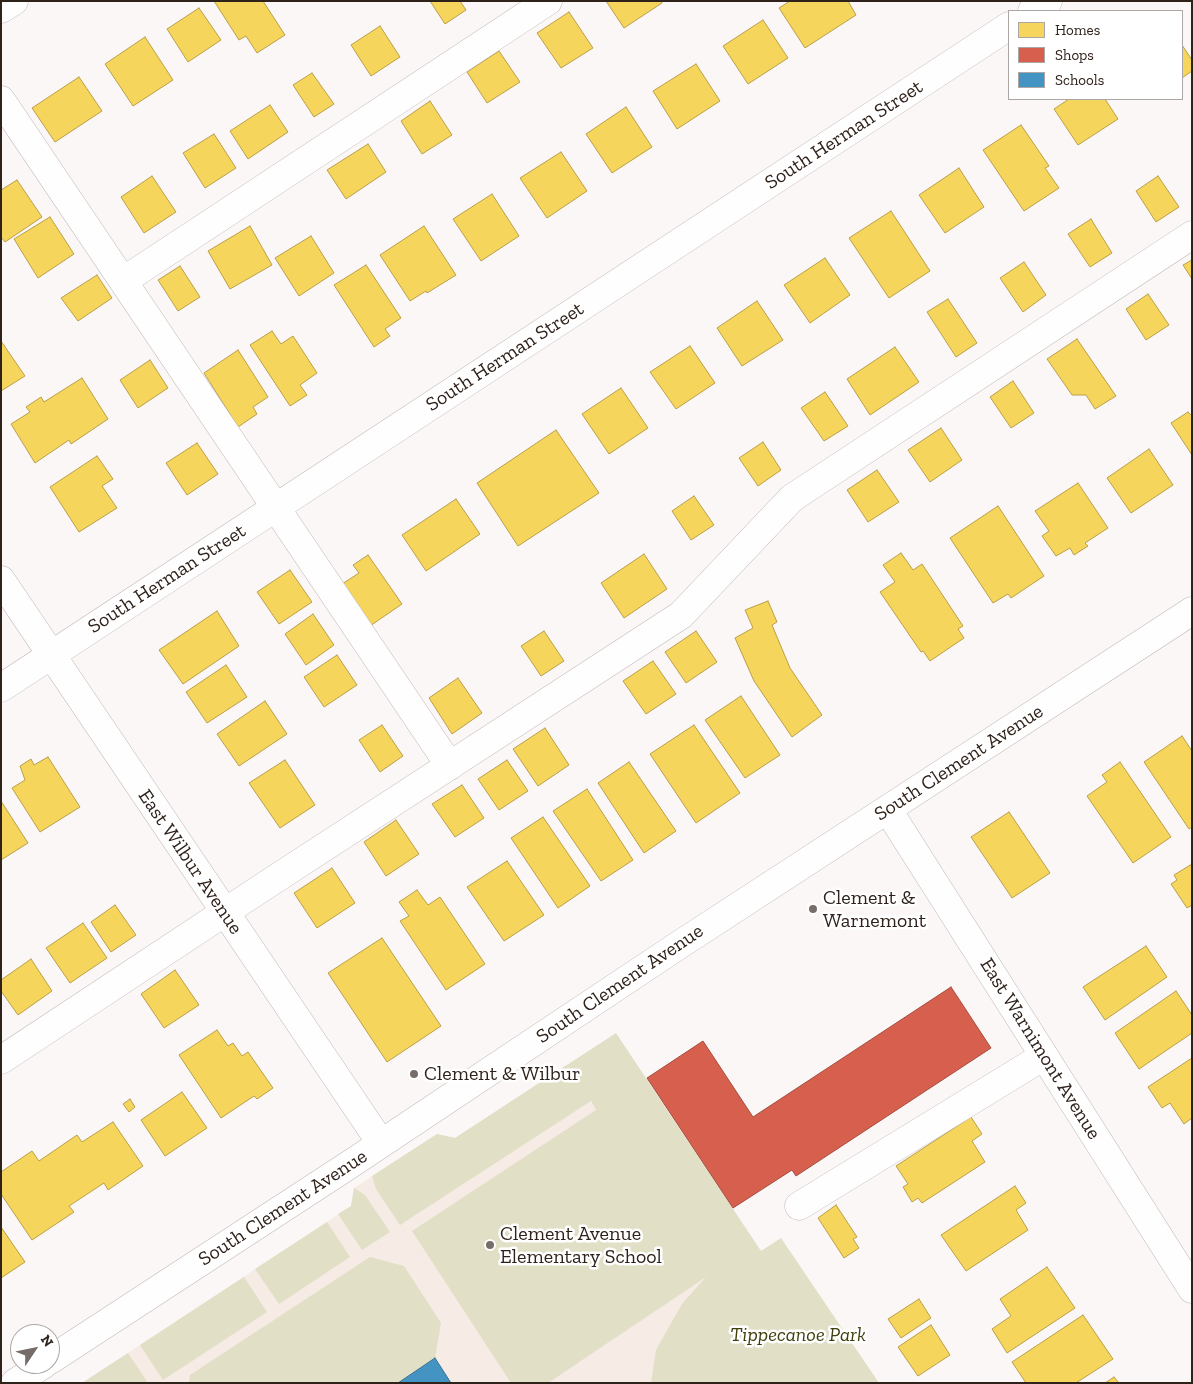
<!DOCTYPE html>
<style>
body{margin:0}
#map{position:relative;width:1193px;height:1384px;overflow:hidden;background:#fbf7f6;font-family:"Zilla Slab",serif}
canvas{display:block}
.frame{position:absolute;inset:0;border:2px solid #2f221b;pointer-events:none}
.legend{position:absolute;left:1008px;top:10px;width:175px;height:90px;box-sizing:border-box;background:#fff;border:1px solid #aca7a4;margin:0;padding:6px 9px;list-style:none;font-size:15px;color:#2f221b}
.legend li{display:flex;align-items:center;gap:10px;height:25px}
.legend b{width:25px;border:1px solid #aca7a4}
.north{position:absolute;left:10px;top:1324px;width:50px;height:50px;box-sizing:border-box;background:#fff;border:1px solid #aca7a4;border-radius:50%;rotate:56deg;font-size:14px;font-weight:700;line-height:20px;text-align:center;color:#2f221b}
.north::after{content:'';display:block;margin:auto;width:18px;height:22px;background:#766d68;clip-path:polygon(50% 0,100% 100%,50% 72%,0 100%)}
</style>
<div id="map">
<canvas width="1193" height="1384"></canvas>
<div class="frame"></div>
<ul class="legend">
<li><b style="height:14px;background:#f6d55c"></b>Homes</li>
<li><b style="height:14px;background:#d6604d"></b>Shops</li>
<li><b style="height:14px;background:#4393c3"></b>Schools</li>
</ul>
<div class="north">N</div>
</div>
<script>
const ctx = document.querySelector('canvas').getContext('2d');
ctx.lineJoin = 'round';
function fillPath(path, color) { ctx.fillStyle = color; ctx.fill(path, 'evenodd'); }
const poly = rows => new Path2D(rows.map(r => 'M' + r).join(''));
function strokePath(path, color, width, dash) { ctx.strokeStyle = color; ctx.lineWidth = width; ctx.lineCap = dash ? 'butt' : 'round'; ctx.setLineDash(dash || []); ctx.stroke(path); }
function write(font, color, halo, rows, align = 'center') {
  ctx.font = font + ' "Zilla Slab",serif'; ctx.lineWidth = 5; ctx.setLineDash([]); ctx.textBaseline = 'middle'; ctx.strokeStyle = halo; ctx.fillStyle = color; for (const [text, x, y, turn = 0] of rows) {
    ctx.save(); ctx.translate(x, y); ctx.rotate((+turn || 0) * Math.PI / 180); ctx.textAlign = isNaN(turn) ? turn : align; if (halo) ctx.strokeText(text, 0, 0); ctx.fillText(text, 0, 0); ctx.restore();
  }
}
const built = poly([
 [566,1065,781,1383,82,1383,351,1206,354,1188,437,1134,455,1138]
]);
const green = poly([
 [616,1033,761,1251,781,1238,879,1383,651,1383,656,1350,682,1304,706,1277,548,1383,511,1383,412,1231,596,1110,591,1101,400,1225,376,1189,372,1176,437,1134,455,1138],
 [354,1188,365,1195,390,1232,362,1250,338,1214,351,1206],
 [327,1222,350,1257,279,1304,255,1269],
 [370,1257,404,1266,441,1323,435,1358,398,1383,189,1383,190,1375],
 [244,1277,267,1312,163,1380,140,1345],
 [128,1353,148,1383,82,1383]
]);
const homes = poly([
 [214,1,263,1,285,35,257,53,246,36,239,40,214,1],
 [430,1,460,1,466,10,445,24,430,1],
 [606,1,661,1,662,3,624,28,606,1],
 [790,1,848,1,856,15,805,48,779,8,790,1],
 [199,8,221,40,188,62,167,29,199,8],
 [569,12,593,48,561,68,537,33,569,12],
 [763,20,788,58,748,84,723,46,763,20],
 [380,26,400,57,371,76,351,45,380,26],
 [145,37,173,80,133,106,105,64,145,37],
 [1182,45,1192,60,1192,71,1182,78,1182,45],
 [499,51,520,82,487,103,467,72,499,51],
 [696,64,720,101,677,129,653,91,696,64],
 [312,73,334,104,314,117,293,85,312,73],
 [79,77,102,111,55,142,32,108,79,77],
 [1069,99,1105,99,1118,119,1078,145,1054,109,1069,99],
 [430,101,452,135,422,154,401,121,430,101],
 [270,105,288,132,248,159,230,131,270,105],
 [626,107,652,147,612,173,586,134,626,107],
 [1021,125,1049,166,1045,168,1059,188,1024,211,983,150,1021,125],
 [214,134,236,168,205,188,183,153,214,134],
 [368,144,386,172,346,199,327,170,368,144],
 [561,152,587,191,547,218,520,178,561,152],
 [959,168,984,207,945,233,919,195,959,168],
 [152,176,176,212,144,233,121,197,152,176],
 [1158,176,1179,207,1156,222,1136,191,1158,176],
 [17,180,42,217,5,242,1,237,1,190,17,180],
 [492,194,519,236,481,261,453,219,492,194],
 [891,211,930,271,889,298,849,238,891,211],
 [50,217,74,254,38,278,14,239,50,217],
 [1091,219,1112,253,1090,267,1068,234,1091,219],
 [250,226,272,265,230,289,208,251,250,226],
 [424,226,456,275,427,293,426,291,410,301,380,255,424,226],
 [311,236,334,273,299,296,275,258,311,236],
 [825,258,850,295,810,323,784,285,825,258],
 [1192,260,1192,279,1183,265,1192,260],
 [1024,262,1046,295,1023,312,1000,278,1024,262],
 [366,265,401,318,385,329,390,336,374,347,334,285,366,265],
 [180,266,200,297,178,311,158,280,180,266],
 [97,275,112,298,78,321,61,298,97,275],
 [1148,294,1169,325,1146,340,1126,309,1148,294],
 [948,299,977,343,956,357,927,312,948,299],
 [757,301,783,340,742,366,717,328,757,301],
 [272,331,281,344,293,336,317,373,300,385,307,395,290,406,250,345,272,331],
 [1077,339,1116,396,1095,409,1086,395,1072,395,1047,359,1077,339],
 [1,341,25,376,1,391,1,341],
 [690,346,715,383,676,409,650,372,690,346],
 [895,347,919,382,870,415,847,379,895,347],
 [238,350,268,397,253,407,257,414,238,427,204,373,238,350],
 [150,360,168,388,138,408,120,380,150,360],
 [82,378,108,419,71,444,69,440,35,463,11,424,30,412,26,407,41,397,44,402,82,378],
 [1013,381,1034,413,1011,428,990,397,1013,381],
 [621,388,648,428,609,454,582,414,621,388],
 [825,392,848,426,824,441,801,408,825,392],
 [1188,412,1191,415,1192,415,1192,455,1171,423,1188,412],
 [941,428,962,460,930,482,908,450,941,428],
 [556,430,599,493,518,546,477,483,556,430],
 [763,442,781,470,758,486,739,458,763,442],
 [197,443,218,474,187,495,166,463,197,443],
 [1149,449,1173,485,1131,513,1107,478,1149,449],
 [97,456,113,479,102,486,117,508,79,532,50,487,97,456],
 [877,470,899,502,868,522,847,490,877,470],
 [1078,483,1108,528,1085,543,1088,546,1074,555,1070,548,1056,556,1042,536,1049,531,1035,511,1078,483],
 [694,496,714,525,691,540,672,511,694,496],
 [456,499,480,534,426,571,402,535,456,499],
 [998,506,1044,576,1011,598,1008,594,993,603,950,538,998,506],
 [901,553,913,570,922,564,963,626,958,629,964,638,930,661,923,651,921,652,880,592,895,582,883,565,901,553],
 [644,554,667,589,624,618,601,583,644,554],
 [368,555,402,604,370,626,342,584,359,573,353,565,368,555],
 [290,570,312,602,279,624,257,592,290,570],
 [768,601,777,622,772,625,790,668,822,715,792,737,754,681,735,638,753,628,745,610,768,601],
 [217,611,239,646,183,684,159,650,217,611],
 [313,614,334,645,306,665,285,634,313,614],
 [544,631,564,661,541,676,521,646,544,631],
 [696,631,717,662,686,683,665,652,696,631],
 [337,655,357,685,324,707,304,677,337,655],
 [653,661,676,694,646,714,623,681,653,661],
 [226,665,247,697,207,723,186,692,226,665],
 [458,678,482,713,452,734,429,698,458,678],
 [741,696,780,755,745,778,705,720,741,696],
 [265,701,287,734,239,766,217,734,265,701],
 [382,725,403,756,380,772,359,740,382,725],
 [694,725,740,793,696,823,650,754,694,725],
 [545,728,569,765,538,786,513,749,545,728],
 [1182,736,1192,751,1192,827,1189,829,1144,762,1182,736],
 [48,757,80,807,40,832,12,788,25,780,20,766,31,759,34,765,48,757],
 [285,760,315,805,280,828,249,783,285,760],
 [507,760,528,791,499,810,478,779,507,760],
 [629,762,676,831,644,853,598,783,629,762],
 [1120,762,1171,837,1133,863,1087,796,1107,782,1102,775,1120,762],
 [462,785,484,818,455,837,432,804,462,785],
 [587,789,633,860,601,881,553,811,587,789],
 [1,801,28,843,1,860,1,801],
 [1009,812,1050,873,1012,898,971,837,1009,812],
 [543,817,590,886,558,908,511,838,543,817],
 [396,820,419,854,386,876,364,842,396,820],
 [507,861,544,915,504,941,467,887,507,861],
 [1192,864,1192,905,1187,908,1171,884,1177,880,1174,875,1192,864],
 [332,868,355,903,317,928,294,893,332,868],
 [417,890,428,905,440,897,485,964,446,990,400,921,409,916,399,902,417,890],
 [115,905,136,935,111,952,91,922,115,905],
 [83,923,107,958,70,983,46,948,83,923],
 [382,938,441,1026,387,1062,328,973,382,938],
 [1146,946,1167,977,1105,1020,1083,987,1146,946],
 [31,959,52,991,18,1015,1,991,1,980,31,959],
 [175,970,199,1005,164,1028,141,994,175,970],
 [1176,991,1192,1015,1192,1033,1139,1069,1115,1033,1176,991],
 [217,1030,228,1046,233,1043,242,1056,248,1052,273,1088,257,1099,254,1096,221,1118,179,1055,217,1030],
 [1192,1058,1192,1118,1184,1124,1170,1103,1162,1108,1148,1087,1192,1058],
 [182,1092,207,1128,165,1156,141,1120,182,1092],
 [130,1099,135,1107,129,1112,123,1104,130,1099],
 [971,1117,982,1134,972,1141,985,1162,922,1203,918,1198,912,1202,903,1187,908,1184,896,1166,971,1117],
 [113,1122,143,1166,108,1190,104,1183,69,1206,74,1212,32,1240,1,1194,1,1172,32,1151,39,1161,77,1135,82,1142,113,1122],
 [1015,1186,1026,1203,1016,1210,1028,1230,966,1271,941,1235,1015,1186],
 [836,1205,857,1237,853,1239,859,1248,844,1258,818,1218,836,1205],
 [1,1227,25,1262,1,1278,1,1227],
 [1047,1267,1075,1308,1007,1353,992,1329,1011,1316,1000,1299,1047,1267],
 [919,1299,931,1318,901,1338,888,1319,919,1299],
 [1083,1315,1113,1359,1076,1383,1026,1383,1012,1362,1083,1315],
 [931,1325,950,1355,918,1376,898,1347,931,1325],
 [1114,1377,1119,1383,1105,1383,1114,1377]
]);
const shops = poly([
 [951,987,991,1048,796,1176,792,1170,733,1208,647,1078,703,1041,753,1117,951,987]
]);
const schools = poly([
 [435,1358,451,1383,398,1383,435,1358]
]);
const minor = poly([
 [1,9,14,1],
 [1032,11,1048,1],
 [1,100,450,766],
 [123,281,548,1],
 [1,580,381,1143],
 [1,688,1009,26],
 [888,810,1192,1289],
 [1,1060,263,887,681,615,792,498,1192,235],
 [799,1206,1044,1056],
 [50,1360,352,1163,679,945,1192,611],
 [15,1383,44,1364]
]);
const markers = [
 [813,909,5,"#766d68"],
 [414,1074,5,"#766d68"],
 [490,1245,5,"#766d68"]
];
const streetNames = [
 ["South Herman Street",844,135,-33],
 ["South Herman Street",505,357,-33],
 ["South Herman Street",167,579,-33],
 ["South Clement Avenue",959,763,-33],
 ["East Wilbur Avenue",190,862,56],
 ["South Clement Avenue",620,984,-34],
 ["East Warnimont Avenue",1040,1049,58],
 ["South Clement Avenue",283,1208,-33]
];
const poiNames = [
 ["Clement &",823,898],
 ["Warnemont",823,921],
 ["Clement & Wilbur",424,1074],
 ["Clement Avenue",500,1234],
 ["Elementary School",500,1257]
];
const parkNames = [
 ["Tippecanoe Park",798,1335]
];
fillPath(built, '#f6ebe5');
fillPath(green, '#e1dfc6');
fillPath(homes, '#f6d55c');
strokePath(homes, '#ba9f48', 1);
fillPath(shops, '#d6604d');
strokePath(shops, '#a44d3e', 1);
fillPath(schools, '#4393c3');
strokePath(schools, '#3d7191', 1);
strokePath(minor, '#c0b8b5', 29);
strokePath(minor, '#fefefe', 28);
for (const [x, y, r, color] of markers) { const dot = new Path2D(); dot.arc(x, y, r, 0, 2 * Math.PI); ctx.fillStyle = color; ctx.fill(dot); strokePath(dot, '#fff', 2); }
write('20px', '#2f221b', '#fff', streetNames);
write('20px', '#2f221b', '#fff', poiNames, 'left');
write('italic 20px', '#403e0c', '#fff', parkNames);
</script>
